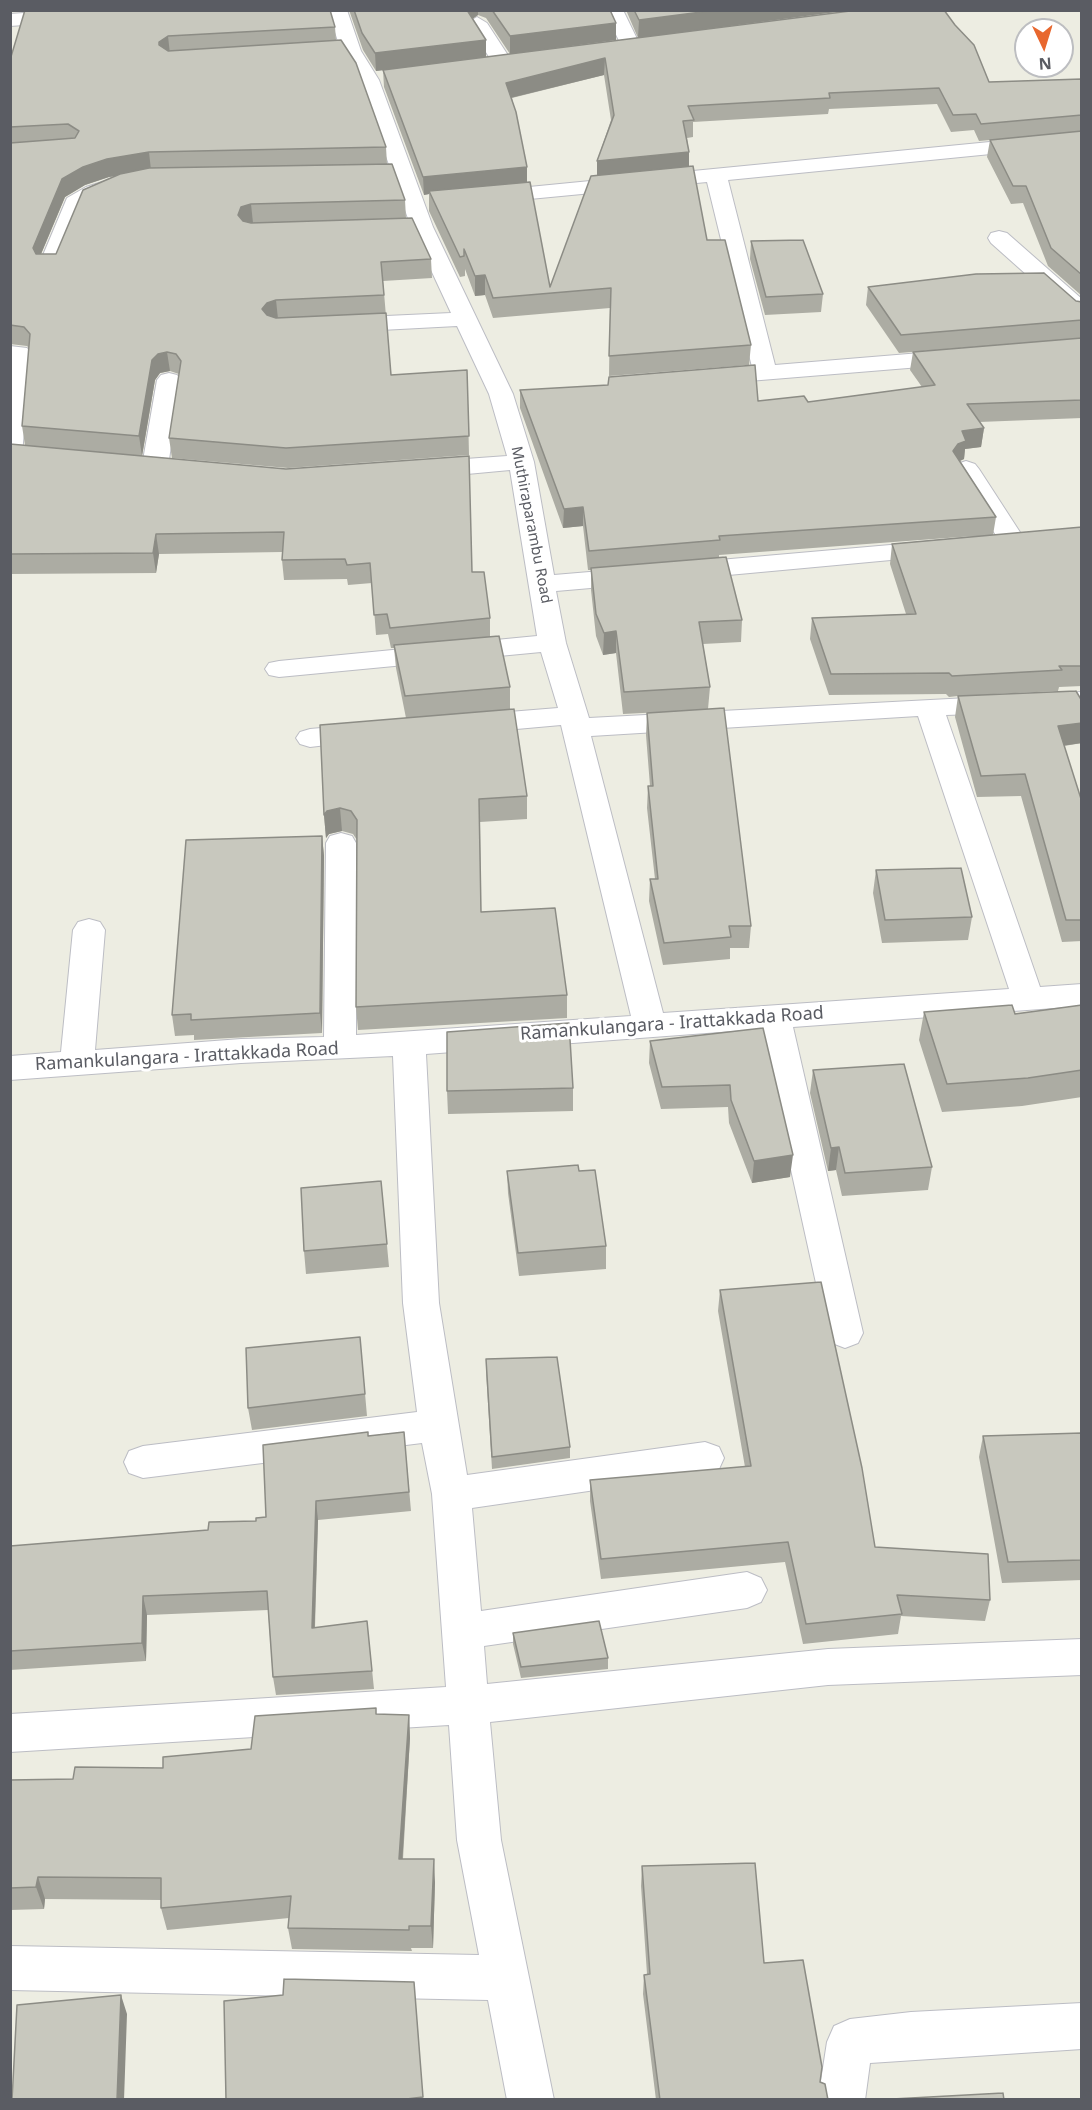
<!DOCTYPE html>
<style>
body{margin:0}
#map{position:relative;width:1092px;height:2110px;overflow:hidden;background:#edede2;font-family:"Noto Sans",sans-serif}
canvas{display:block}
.frame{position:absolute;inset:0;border:12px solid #5a5c63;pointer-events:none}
.north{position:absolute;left:1014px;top:18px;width:60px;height:60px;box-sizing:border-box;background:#fff;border:2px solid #bdbec1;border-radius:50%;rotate:176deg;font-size:16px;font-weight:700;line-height:24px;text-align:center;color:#5a5c63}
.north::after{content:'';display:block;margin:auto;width:21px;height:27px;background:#e8672e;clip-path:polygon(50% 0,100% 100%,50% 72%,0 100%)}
</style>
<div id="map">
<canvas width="1092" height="2110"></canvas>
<div class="frame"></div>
<div class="north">N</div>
</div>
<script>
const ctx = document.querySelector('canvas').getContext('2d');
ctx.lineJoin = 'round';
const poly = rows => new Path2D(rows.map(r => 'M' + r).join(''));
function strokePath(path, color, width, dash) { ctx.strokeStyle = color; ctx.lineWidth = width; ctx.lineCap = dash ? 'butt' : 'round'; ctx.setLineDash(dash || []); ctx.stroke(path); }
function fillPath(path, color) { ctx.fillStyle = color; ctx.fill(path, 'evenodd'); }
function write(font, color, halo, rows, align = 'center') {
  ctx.font = font + ' "Noto Sans",sans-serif'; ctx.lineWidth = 6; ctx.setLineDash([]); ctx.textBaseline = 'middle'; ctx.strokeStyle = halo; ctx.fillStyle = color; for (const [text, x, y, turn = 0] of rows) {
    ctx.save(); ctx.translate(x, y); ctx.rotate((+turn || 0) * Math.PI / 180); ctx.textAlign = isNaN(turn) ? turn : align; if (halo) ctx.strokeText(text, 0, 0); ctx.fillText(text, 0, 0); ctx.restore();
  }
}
const minor = poly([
 [65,10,75,12,78,16,68,22,10,26,10,14,65,10],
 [328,10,347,10,361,51,379,80,433,227,513,394,534,462,554,575,637,568,646,570,650,576,646,582,637,584,556,591,566,643,589,718,1082,692,1082,710,946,715,1040,987,1082,984,1082,1006,793,1027,863,1333,858,1343,845,1348,832,1343,827,1333,760,1029,426,1054,439,1303,467,1475,705,1442,719,1447,724,1458,719,1469,705,1474,472,1508,481,1611,747,1572,761,1578,767,1590,761,1602,747,1608,484,1646,487,1684,828,1649,1082,1639,1082,1675,828,1685,490,1722,501,1840,554,2100,507,2100,488,2000,10,1990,10,1946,479,1955,457,1840,449,1725,10,1752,10,1714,446,1687,432,1494,422,1443,143,1478,129,1473,124,1462,129,1451,143,1446,417,1412,403,1303,393,1056,241,1063,10,1080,10,1056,61,1052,73,930,78,922,89,919,100,922,105,930,95,1050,241,1039,324,1037,326,843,330,836,341,833,352,836,356,843,356,1035,631,1016,561,725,472,733,462,730,458,724,462,718,472,715,558,708,541,652,279,677,269,675,265,669,269,663,279,661,537,636,510,470,424,478,415,475,411,470,415,465,424,462,507,456,489,394,457,326,343,332,335,330,331,325,335,320,343,318,451,313,411,227,359,80,341,51,328,10],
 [918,716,1009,989,663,1013,591,736,918,716],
 [604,10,623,10,641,47,638,51,624,51,604,10],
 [477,17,487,23,513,63,510,67,496,67,493,63,467,23,477,17],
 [1082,133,1082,145,728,180,775,365,957,350,965,352,969,357,965,362,957,364,712,384,704,382,700,377,704,372,752,367,707,182,488,203,480,202,477,197,480,192,488,191,1082,133],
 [119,177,127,178,130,183,127,188,84,207,60,267,57,272,49,274,41,272,38,267,67,198,86,187,119,177],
 [999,231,1007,233,1082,299,1082,319,1074,317,991,243,988,238,991,233,999,231],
 [10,346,27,348,31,353,22,454,19,459,10,461,10,346],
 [169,373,177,375,181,380,168,466,164,471,155,474,146,471,142,466,157,380,161,375,169,373],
 [966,461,975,464,979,469,1027,543,1023,549,1014,551,1005,549,1001,543,953,469,957,464,966,461],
 [936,541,945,543,949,549,945,555,685,579,676,577,672,571,676,565,685,563,936,541],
 [367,724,377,727,381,733,377,739,310,747,300,744,296,738,300,732,310,729,367,724],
 [1082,2003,1082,2049,870,2063,865,2100,818,2100,827,2042,834,2026,850,2019,911,2012,1082,2003]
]);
const wall = poly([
 [25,10,335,27,336,40,386,147,387,164,405,200,406,218,431,259,432,278,383,281,391,375,467,370,469,455,288,468,172,458,169,438,179,374,170,371,160,373,155,380,142,456,472,572,490,618,490,636,510,687,510,709,527,796,527,819,480,822,481,912,567,995,567,1018,358,1030,356,1007,357,840,353,834,342,831,329,834,326,838,324,815,406,718,396,668,394,648,391,648,388,634,376,635,372,583,348,585,347,579,284,580,282,560,282,552,159,554,156,573,10,574,10,444,25,445,22,426,29,348,27,346,10,344,10,60],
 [116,176,56,254,41,254,65,197,85,185,109,177],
 [349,10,610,10,616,23,616,40,510,54,486,18,478,15,472,19,486,40,486,57,376,71,363,50],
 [626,10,851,10,638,38],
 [858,10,989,82,1082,79,1082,296,1048,266,1023,203,1011,204,987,157,990,140,979,141,974,130,951,132,937,104,829,109,828,114,693,122,693,137,687,138,689,152,689,167,707,240,751,345,749,365,609,376,610,308,493,318,485,295,475,296,465,269,465,276,460,277,429,211,429,194,424,195,384,87,383,70],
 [604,75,611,120,597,161,597,175,550,287,527,182,527,167,512,98],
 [751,241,823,294,821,312,765,315,750,259],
 [868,287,1082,302,1082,338,899,353,866,305],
 [1082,338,1082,418,979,422,984,428,981,447,965,449,964,459,960,461,996,517,993,535,1082,527,1082,686,1059,687,1058,691,994,694,1082,701,1082,743,1064,746,1082,802,1082,941,1062,942,1021,796,977,797,955,717,958,696,949,697,946,694,829,695,810,639,812,618,906,614,890,564,892,544,974,536,719,555,719,557,742,620,741,642,703,644,710,687,708,709,751,926,749,948,730,948,730,959,663,965,649,901,650,879,655,879,647,808,648,786,650,786,646,735,647,713,682,711,623,714,616,653,603,655,596,636,591,590,591,570,588,570,583,526,563,528,520,408,520,390,758,401,808,402,922,387,910,370,913,352],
 [322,836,324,856,322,1033,194,1040,194,1035,175,1036,172,1015],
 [876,870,972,917,968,940,882,943,873,893],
 [1082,1005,1082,1097,1022,1106,942,1112,919,1040,924,1012,1015,1014],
 [763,1028,790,1177,752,1183,729,1123,728,1107,661,1109,649,1063,650,1041],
 [813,1070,932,1167,928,1190,842,1196,836,1170,828,1171,810,1093],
 [573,1088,573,1111,448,1114,447,1091],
 [507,1171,579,1171,606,1246,606,1269,519,1276,508,1193],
 [381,1181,389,1267,306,1274,304,1251],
 [720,1290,875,1547,990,1600,985,1621,901,1616,898,1634,803,1644,785,1562,601,1579,590,1501,590,1480,745,1467,718,1311],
 [360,1337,367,1416,252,1430,248,1408],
 [486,1371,570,1447,570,1458,492,1469],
 [404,1432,411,1511,318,1520,315,1628,367,1621,374,1689,276,1695,273,1677,268,1610,147,1615,146,1661,10,1670,10,1546,208,1530,256,1521,266,1517,368,1436],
 [1082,1433,1082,1580,1002,1583,979,1457,983,1436],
 [513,1633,608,1658,608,1669,521,1678,513,1644],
 [376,1714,409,1715,410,1738,403,1859,435,1882,433,1948,411,1948,412,1951,292,1949,288,1928,289,1918,167,1930,161,1908,161,1900,45,1899,44,1909,10,1910,10,1780,73,1779,163,1768,251,1749],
 [642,1866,764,1963,828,2100,656,2100,643,1994,644,1975,647,1974,641,1886],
 [414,1982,423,2100,226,2100,283,1995]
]);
const shadedWall = poly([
 [465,10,478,10,478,15,465,24],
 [717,10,851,10,638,38,639,20],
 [616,23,616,40,510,54,510,36],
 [168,36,170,54,161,59,159,42],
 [486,40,486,57,376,71,375,53],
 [605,58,604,75,506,99,506,83],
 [149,152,151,170,109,177,85,185,65,197,36,266,33,248,62,179,83,167,107,159],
 [689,152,689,169,597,178,597,161],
 [527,167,527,185,429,191,429,194,424,195,423,177],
 [251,204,253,223,243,226,238,215,241,207],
 [485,275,485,295,475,296,475,276],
 [276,300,278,319,264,328,262,309,267,303],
 [167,352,170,371,160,373,155,380,142,456,139,436,152,360,158,354],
 [984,428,981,447,965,449,964,459,955,463,953,451,962,431],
 [583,507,583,526,563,528,564,509],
 [156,534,159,554,156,573,153,553],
 [616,631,616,653,603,655,604,633],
 [1082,723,1082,743,1054,747,1058,726],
 [340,808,342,831,329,834,326,838,324,815,327,811],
 [322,836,324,856,322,1033,320,1013],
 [839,1147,836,1170,828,1171,831,1148],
 [793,1155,790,1177,752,1183,754,1161],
 [316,1501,318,1520,314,1647,312,1628],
 [143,1596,147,1615,146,1661,142,1643],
 [409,1715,410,1738,401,1881,399,1859],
 [434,1859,435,1882,433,1948,431,1926],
 [38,1877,45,1899,44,1909,36,1887],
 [121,1995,127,2014,124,2100,117,2100]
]);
const building = poly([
 [25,10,330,10,335,27,168,36,159,42,159,45,168,51,341,40,356,63,386,147,149,152,107,159,83,167,62,179,33,248,36,254,56,254,83,190,120,174,149,168,392,164,405,200,251,204,241,207,238,215,243,221,251,223,412,218,431,259,381,262,384,295,276,300,267,303,262,309,267,315,276,318,386,313,391,375,467,370,469,436,286,448,169,438,181,361,176,354,167,352,158,354,152,360,139,436,22,426,30,334,24,327,10,325,10,143,75,138,79,131,68,124,10,127,10,60,25,10],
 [354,10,467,10,486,40,375,53,362,33,354,10],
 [492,10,610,10,616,23,510,36,492,10],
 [634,10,717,10,639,20,634,10],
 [858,10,944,10,955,25,974,45,989,82,1082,79,1082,115,981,124,976,114,953,115,939,88,829,93,830,98,688,106,694,120,683,121,689,152,597,161,614,115,605,58,506,83,516,112,527,167,423,177,383,70,858,10],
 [1082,131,1082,275,1051,248,1026,186,1013,186,990,140,1082,131],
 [693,166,707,240,725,240,751,345,609,356,611,288,493,298,485,275,475,276,464,249,464,256,460,257,429,191,530,182,550,287,591,176,693,166],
 [803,240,823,294,766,297,751,241,803,240],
 [1044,273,1076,301,1082,302,1082,320,901,335,868,287,976,274,1044,273],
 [1082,338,1082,400,967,404,984,428,962,431,966,441,958,444,953,451,996,517,719,536,720,540,589,551,583,507,564,509,520,390,608,385,609,377,755,365,758,401,804,396,808,402,935,385,913,352,1082,338],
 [10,444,286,469,469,456,472,572,484,572,490,618,390,628,387,614,374,615,370,563,347,565,345,559,282,560,284,532,156,534,153,553,10,554,10,444],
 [1082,527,1082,666,1059,666,1062,670,952,676,949,673,831,674,812,618,916,614,892,544,1082,527],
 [726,557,742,620,699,622,710,687,624,692,616,631,604,633,596,614,591,568,726,557],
 [499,636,510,687,405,696,394,645,499,636],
 [1076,691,1082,701,1082,723,1058,726,1082,802,1082,920,1066,920,1025,774,981,776,958,696,1076,691],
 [724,708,751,926,729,926,731,937,664,943,650,879,658,879,648,786,653,786,647,713,724,708],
 [514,709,527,796,479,799,481,912,555,908,567,995,356,1007,357,820,351,811,340,808,327,811,324,815,320,725,514,709],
 [322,836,320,1013,191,1020,191,1014,172,1015,186,840,322,836],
 [961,868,972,917,885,920,876,870,961,868],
 [1012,1005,1015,1014,1082,1005,1082,1070,1028,1078,947,1084,924,1012,1012,1005],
 [569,1023,573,1088,447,1091,447,1032,569,1023],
 [763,1028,793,1155,754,1161,731,1100,730,1085,662,1087,650,1041,763,1028],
 [904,1064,932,1167,845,1173,839,1147,831,1148,813,1070,904,1064],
 [578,1165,579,1171,595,1170,606,1246,518,1253,507,1171,578,1165],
 [381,1181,387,1244,304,1251,301,1188,381,1181],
 [821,1282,862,1468,875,1547,988,1554,990,1600,897,1595,902,1614,806,1624,788,1542,601,1559,590,1480,751,1466,720,1290,821,1282],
 [360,1337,365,1394,248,1408,246,1348,360,1337],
 [557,1357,570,1447,492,1457,486,1359,557,1357],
 [368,1432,368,1436,404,1432,409,1492,316,1501,312,1628,367,1621,372,1671,273,1677,267,1591,143,1596,142,1643,10,1651,10,1546,208,1530,209,1522,256,1521,256,1518,266,1517,263,1445,368,1432],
 [1082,1433,1082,1560,1008,1562,983,1436,1082,1433],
 [599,1621,608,1658,521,1667,513,1633,599,1621],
 [376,1708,376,1714,409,1715,399,1859,434,1859,431,1926,409,1926,409,1930,288,1928,291,1896,161,1908,161,1878,38,1877,36,1887,10,1888,10,1780,73,1779,75,1767,163,1768,163,1757,251,1749,255,1716,376,1708],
 [755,1863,764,1963,803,1960,822,2067,820,2082,825,2084,828,2100,660,2100,644,1975,650,1974,642,1866,755,1863],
 [284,1979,414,1982,423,2097,398,2100,226,2100,224,2001,283,1995,284,1979],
 [121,1995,117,2100,12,2100,17,2005,121,1995],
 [1003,2093,1004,2100,874,2100,1003,2093]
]);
const farStreetnames = [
 ["Muthiraparambu Road",531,525,79]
];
const streetNames = [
 ["Ramankulangara - Irattakkada Road",672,1024,-4],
 ["Ramankulangara - Irattakkada Road",187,1057,-3]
];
strokePath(minor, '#bcbdc4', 2);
fillPath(minor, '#fff');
fillPath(wall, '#acaca3');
fillPath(shadedWall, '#8c8c85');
fillPath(building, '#c8c8be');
strokePath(building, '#8c8c85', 1.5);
write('15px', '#5a5c63', '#fff', farStreetnames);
write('18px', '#5a5c63', '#fff', streetNames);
</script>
